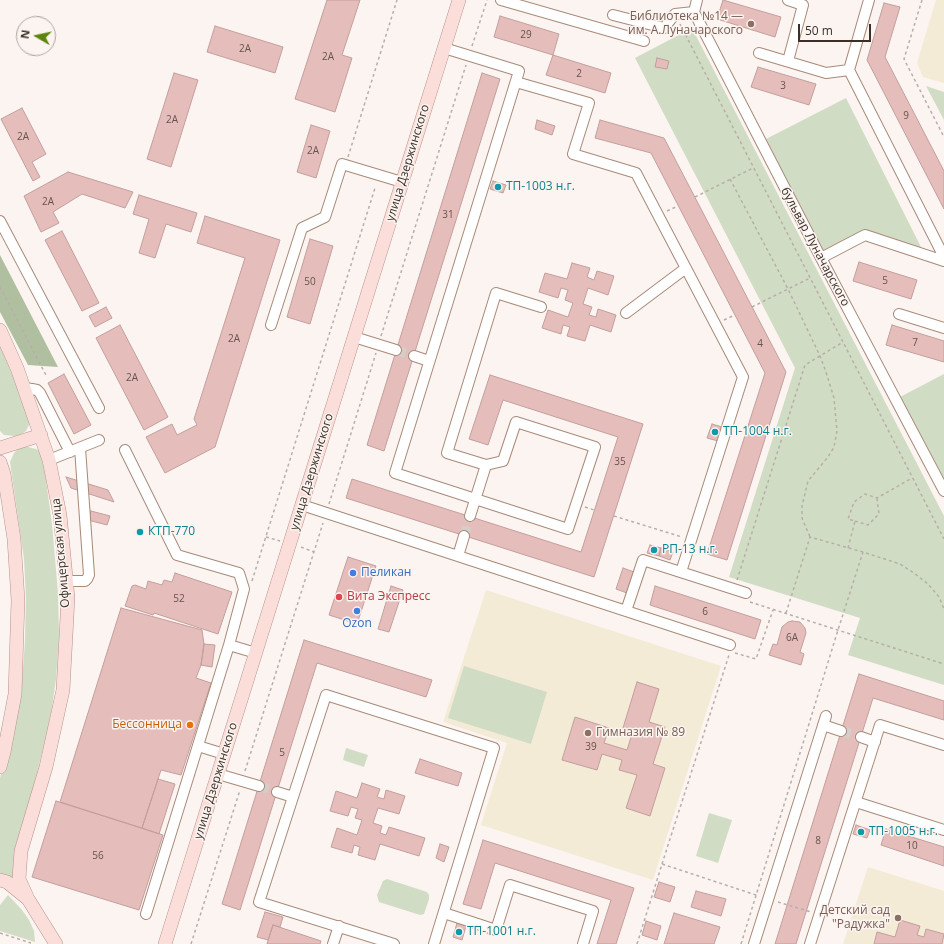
<!DOCTYPE html>
<meta charset="utf-8">
<style>
body{margin:0}
#map{position:relative;width:944px;height:944px;overflow:hidden;background:#fbf4f0;font-family:"Open Sans",sans-serif}
canvas{display:block}
.north{position:absolute;left:16px;top:16px;width:40px;height:40px;box-sizing:border-box;background:#fbf4f0;border:1px solid #aea5a0;border-radius:50%;rotate:279deg;font-size:11px;font-weight:700;line-height:16px;text-align:center;color:#3b2f27}
.north::after{content:'';display:block;margin:auto;width:14px;height:18px;background:#5d850c;clip-path:polygon(50% 0,100% 100%,50% 72%,0 100%)}
.scale{position:absolute;left:798px;top:24px;width:73px;height:18px;box-sizing:border-box;border:2px solid #3b2f27;border-top:0;padding-left:5px;font-size:12px;line-height:14px;white-space:nowrap;color:#3b2f27;-webkit-text-stroke:3px #fbf4f0;paint-order:stroke}
</style>
<div id="map">
<canvas width="944" height="944"></canvas>
<div class="north">N</div>
<div class="scale">50 m</div>
</div>
<script>
const ctx = document.querySelector('canvas').getContext('2d');
ctx.lineJoin = 'round';
function fillPath(path, color) { ctx.fillStyle = color; ctx.fill(path, 'evenodd'); }
const poly = rows => new Path2D(rows.map(r => 'M' + r).join(''));
function strokePath(path, color, width, dash) { ctx.strokeStyle = color; ctx.lineWidth = width; ctx.lineCap = dash ? 'butt' : 'round'; ctx.setLineDash(dash || []); ctx.stroke(path); }
function write(font, color, halo, rows, align = 'center') {
  ctx.font = font + ' "Open Sans",sans-serif'; ctx.lineWidth = 3; ctx.setLineDash([]); ctx.textBaseline = 'middle'; ctx.strokeStyle = halo; ctx.fillStyle = color; for (const [text, x, y, turn = 0] of rows) {
    ctx.save(); ctx.translate(x, y); ctx.rotate((+turn || 0) * Math.PI / 180); ctx.textAlign = isNaN(turn) ? turn : align; if (halo) ctx.strokeText(text, 0, 0); ctx.fillText(text, 0, 0); ctx.restore();
  }
}
const education = poly([
 [936,0,944,0,944,83,923,77,917,63],
 [486,590,721,666,653,880,481,825,507,743,443,722],
 [868,867,944,891,944,944,843,944]
]);
const green = poly([
 [692,28,944,516,944,685,848,655,860,618,729,577,795,368,635,58],
 [926,86,944,92,944,120],
 [846,98,922,249,864,230,824,251,766,139],
 [0,347,20,391,30,423,26,431,20,435,15,436,4,435,0,431],
 [944,374,944,481,900,397],
 [22,447,28,447,36,449,40,451,45,473,52,524,58,593,59,636,56,679,52,707,47,733,30,800,14,880,0,875,0,778,7,753,22,679,25,642,26,597,24,559,10,462,14,453,18,449],
 [464,666,547,692,531,744,448,718],
 [346,748,368,755,364,767,343,760],
 [709,813,732,820,718,863,696,856],
 [387,879,427,892,429,895,429,899,424,914,420,915,379,902,378,899,377,895,383,881],
 [8,895,22,910,29,920,34,931,35,942,0,931,0,905]
]);
const forest = poly([
 [0,255,58,367,28,365,0,312]
]);
const building = poly([
 [327,0,360,0,342,55,352,58,335,112,295,99,327,0],
 [723,0,781,17,775,37,717,19,723,0],
 [884,3,900,7,885,57,944,171,944,209,867,60,884,3],
 [500,16,559,34,553,55,494,37,500,16],
 [215,26,283,47,275,73,207,52,215,26],
 [553,55,611,73,605,93,546,75,553,55],
 [657,58,669,61,667,69,655,67,657,58],
 [758,67,816,84,809,105,751,87,758,67],
 [174,73,198,80,171,167,147,159,174,73],
 [482,73,500,79,384,451,367,445,482,73],
 [22,108,46,154,32,162,40,177,33,181,1,119,22,108],
 [537,120,555,126,552,135,535,129,537,120],
 [600,120,664,138,786,372,727,560,707,554,765,373,651,153,595,138,600,120],
 [311,125,330,131,316,178,297,172,311,125],
 [68,172,133,192,125,208,82,194,53,212,59,223,41,232,24,196,68,172],
 [493,181,506,185,503,193,490,189,493,181],
 [139,195,197,213,191,232,166,224,155,258,139,253,149,219,133,214,139,195],
 [205,216,280,240,215,447,165,473,146,437,172,424,177,435,197,425,194,419,245,258,197,243,205,216],
 [62,231,99,303,82,311,45,240,62,231],
 [310,239,333,246,310,324,287,317,310,239],
 [859,262,917,280,911,299,853,281,859,262],
 [572,263,590,268,587,277,594,280,597,271,614,276,608,295,588,288,583,304,592,307,589,315,596,317,598,309,616,315,611,332,590,325,585,341,567,336,570,327,563,325,561,334,542,328,548,310,568,317,573,303,565,300,568,290,561,288,558,298,539,292,545,273,567,279,572,263],
 [106,307,112,318,95,327,89,316,106,307],
 [120,325,168,417,144,430,96,338,120,325],
 [892,325,944,341,944,362,886,345,892,325],
 [64,374,91,425,74,434,48,383,64,374],
 [490,375,643,424,594,577,346,498,352,479,581,552,618,437,503,400,488,445,469,439,490,375],
 [712,424,722,427,718,441,707,438,712,424],
 [66,477,108,490,114,502,71,488,66,477],
 [91,511,110,516,107,525,88,520,91,511],
 [650,545,661,548,659,556,647,553,650,545],
 [661,548,673,552,670,560,659,556,661,548],
 [348,557,376,566,357,624,329,615,348,557],
 [623,568,634,572,627,593,616,589,623,568],
 [175,573,232,592,218,634,154,613,153,615,125,606,132,586,135,585,146,589,148,581,162,585,164,580,172,582,175,573],
 [391,586,403,590,389,632,378,629,391,586],
 [655,586,761,620,755,639,650,605,655,586],
 [121,608,202,630,204,644,201,665,196,678,211,683,181,775,161,770,142,828,60,802,121,608],
 [792,621,800,622,805,628,806,633,800,652,804,654,801,665,769,655,773,644,777,645,782,627,788,622,792,621],
 [304,640,432,680,426,697,317,663,240,910,222,904,304,640],
 [204,644,215,645,212,667,201,665,204,644],
 [859,674,944,701,944,720,873,698,796,944,775,944,859,674],
 [637,682,659,689,649,722,665,727,653,764,665,768,650,816,626,808,637,775,619,770,622,760,602,754,597,770,562,760,575,717,609,728,604,743,627,750,633,731,623,728,637,682],
 [420,759,462,773,458,786,415,773,420,759],
 [158,779,175,784,159,834,142,828,158,779],
 [362,783,380,789,377,797,384,799,386,790,405,796,399,814,378,808,373,823,382,826,380,833,386,835,389,827,425,838,419,856,380,844,375,860,358,855,360,847,354,845,352,853,331,847,337,828,357,835,362,820,355,818,358,809,351,807,348,816,330,811,336,791,357,798,362,783],
 [56,801,163,835,139,910,32,877,56,801],
 [856,825,870,830,867,838,853,834,856,825],
 [886,829,944,847,944,866,881,845,886,829],
 [483,840,634,888,616,944,597,944,611,900,495,863,481,909,463,904,483,840],
 [440,844,449,847,444,862,436,858,440,844],
 [659,882,675,887,670,902,654,897,659,882],
 [696,891,726,899,721,916,691,907,696,891],
 [265,912,283,917,280,927,273,925,268,940,257,937,265,912],
 [674,913,720,927,714,944,664,944,674,913],
 [900,920,920,926,917,935,924,937,926,929,944,934,942,944,874,944,877,932,895,937,900,920],
 [646,921,661,926,657,940,642,935,646,921],
 [457,923,466,926,462,940,453,937,457,923],
 [273,925,321,941,320,944,267,944,273,925]
]);
const minorTunnel = poly([
 [396,350,414,356],
 [464,536,470,516],
 [841,731,861,737],
 [259,786,277,792]
]);
const path = poly([
 [922,0,904,59,944,137],
 [680,24,944,539],
 [472,46,487,0],
 [348,157,397,0],
 [730,179,788,289,820,356,826,372,834,398,837,431,834,447,828,457,808,481,802,506,802,518,810,537],
 [695,197,753,168],
 [667,211,678,206],
 [0,287,47,377],
 [752,307,810,278],
 [724,320,735,315],
 [381,336,466,65],
 [329,504,376,353],
 [585,507,594,510],
 [614,516,682,537],
 [855,521,868,525,879,514,877,499],
 [266,537,280,541],
 [301,547,314,552],
 [848,548,855,521,848,519,854,502,865,494,877,498,912,478],
 [737,580,805,365,843,342],
 [252,581,375,188],
 [750,602,944,664],
 [786,613,810,537,863,552,900,564,914,573,928,584,939,597,944,609],
 [735,653,756,659,773,610],
 [245,771,323,523],
 [662,864,729,655],
 [778,902,811,912],
 [0,933,31,943],
 [191,944,240,790],
 [637,944,662,864,759,896],
 [741,944,838,630,863,552]
]);
const minor = poly([
 [501,0,644,41],
 [697,0,694,12,821,258,944,491],
 [869,0,849,70,944,257],
 [613,15,664,28,675,14,694,12],
 [444,48,519,71,395,473,568,529,595,447,516,422,503,461,486,465,447,453,496,293,541,307],
 [759,53,826,73,849,70],
 [788,61,803,5,788,0],
 [516,82,589,103,573,154,636,173,743,377,681,572],
 [0,221,99,408],
 [821,258,865,235,944,261],
 [626,313,686,268],
 [899,314,944,328],
 [271,325,302,228,325,217,342,164,402,182],
 [354,337,396,350],
 [414,356,429,361],
 [24,388,32,389,37,390,40,393,70,452],
 [125,450,177,555,239,573,244,589,229,645,146,914],
 [49,460,99,440],
 [302,505,730,645],
 [470,516,486,465],
 [458,556,464,536],
 [66,581,85,581,87,579,89,575,80,448],
 [626,611,643,560,746,593],
 [229,645,256,653],
 [823,725,841,731],
 [861,737,875,742],
 [198,746,224,754],
 [218,774,259,786],
 [277,792,293,797],
 [856,802,944,830],
 [444,913,496,930,510,885,593,911,583,944],
 [333,944,339,926],
 [394,944,259,902,326,695,494,748,434,944],
 [754,944,826,716],
 [810,944,880,725,944,745]
]);
const major = poly([
 [0,330,17,368,24,388,49,460,60,515,68,598,63,690,46,767,21,851,19,879,28,899],
 [0,448,41,435],
 [0,462,4,474,14,539,18,600,15,694,4,752,0,767],
 [0,880,7,882,28,899,56,944],
 [165,944,459,0]
]);
const markers = [
 [751,24,4,"#8d6e63"],
 [498,187,4,"#0f9aa8"],
 [715,432,4,"#0f9aa8"],
 [140,532,4,"#0f9aa8"],
 [654,550,4,"#0f9aa8"],
 [353,573,4,"#3f7fe0"],
 [339,597,4,"#e0444e"],
 [357,611,4,"#3f7fe0"],
 [190,725,4,"#e8710a"],
 [588,733,4,"#8d6e63"],
 [861,832,4,"#0f9aa8"],
 [898,918,4,"#8d6e63"],
 [459,932,4,"#0f9aa8"]
];
const numberNames = [
 ["29",526,35],
 ["2А",245,49],
 ["2А",328,57],
 ["2",579,74],
 ["3",783,86],
 ["9",906,116],
 ["2А",172,120],
 ["2А",23,137],
 ["2А",313,151],
 ["2А",48,202],
 ["31",448,215],
 ["5",885,281],
 ["50",310,282],
 ["2А",234,339],
 ["7",915,343],
 ["4",760,344],
 ["2А",132,378],
 ["35",620,462],
 ["52",179,599],
 ["6",705,612],
 ["6А",792,638],
 ["39",591,747],
 ["5",282,753],
 ["8",818,841],
 ["10",912,846],
 ["56",98,856]
];
const educationNames = [
 ["Библиотека №14 —",743,17],
 ["им. А.Луначарского",743,31],
 ["Гимназия № 89",596,733,"left"],
 ["Детский сад",890,911],
 ["\"Радужка\"",890,925]
];
const streetNames = [
 ["улица Дзержинского",408,163,-73],
 ["бульвар Луначарского",815,247,62],
 ["улица Дзержинского",312,472,-73],
 ["Офицерская улица",61,553,-95],
 ["улица Дзержинского",216,781,-73]
];
const cultureNames = [
 ["ТП-1003 н.г.",506,187],
 ["ТП-1004 н.г.",723,432],
 ["КТП-770",148,532],
 ["РП-13 н.г.",662,550],
 ["ТП-1005 н.г.",869,832],
 ["ТП-1001 н.г.",467,932]
];
const shopNames = [
 ["Пеликан",361,573],
 ["Ozon",357,624,"center"]
];
const healthNames = [
 ["Вита Экспресс",347,597]
];
const foodNames = [
 ["Бессонница",182,725]
];
fillPath(education, '#f4ebd6');
fillPath(green, '#d1dcc4');
fillPath(forest, '#b1bfa1');
fillPath(building, '#e5bebc');
strokePath(building, '#c39e9c', 1);
strokePath(minorTunnel, '#d5cdc8', 10, [10, 5]);
strokePath(minor, '#a88a79', 12);
strokePath(major, '#b6928c', 14);
strokePath(path, '#b7aea9', 1.5, [3, 3]);
strokePath(minor, '#fff', 10);
strokePath(major, '#fbdeda', 13);
for (const [x, y, r, color] of markers) { const dot = new Path2D(); dot.arc(x, y, r, 0, 2 * Math.PI); ctx.fillStyle = color; ctx.fill(dot); strokePath(dot, '#fbf4f0', 1.5); }
write('10px', '#66534c', null, numberNames);
write('12px', '#785e54', '#fbf4f0', educationNames, 'right');
write('12px', '#3b2f27', '#fbf4f0', streetNames);
write('12px', '#0d838f', '#fbf4f0', cultureNames, 'left');
write('12px', '#366cbe', '#fbf4f0', shopNames, 'left');
write('12px', '#be3a42', '#fbf4f0', healthNames, 'left');
write('12px', '#c56008', '#fbf4f0', foodNames, 'right');
</script>
